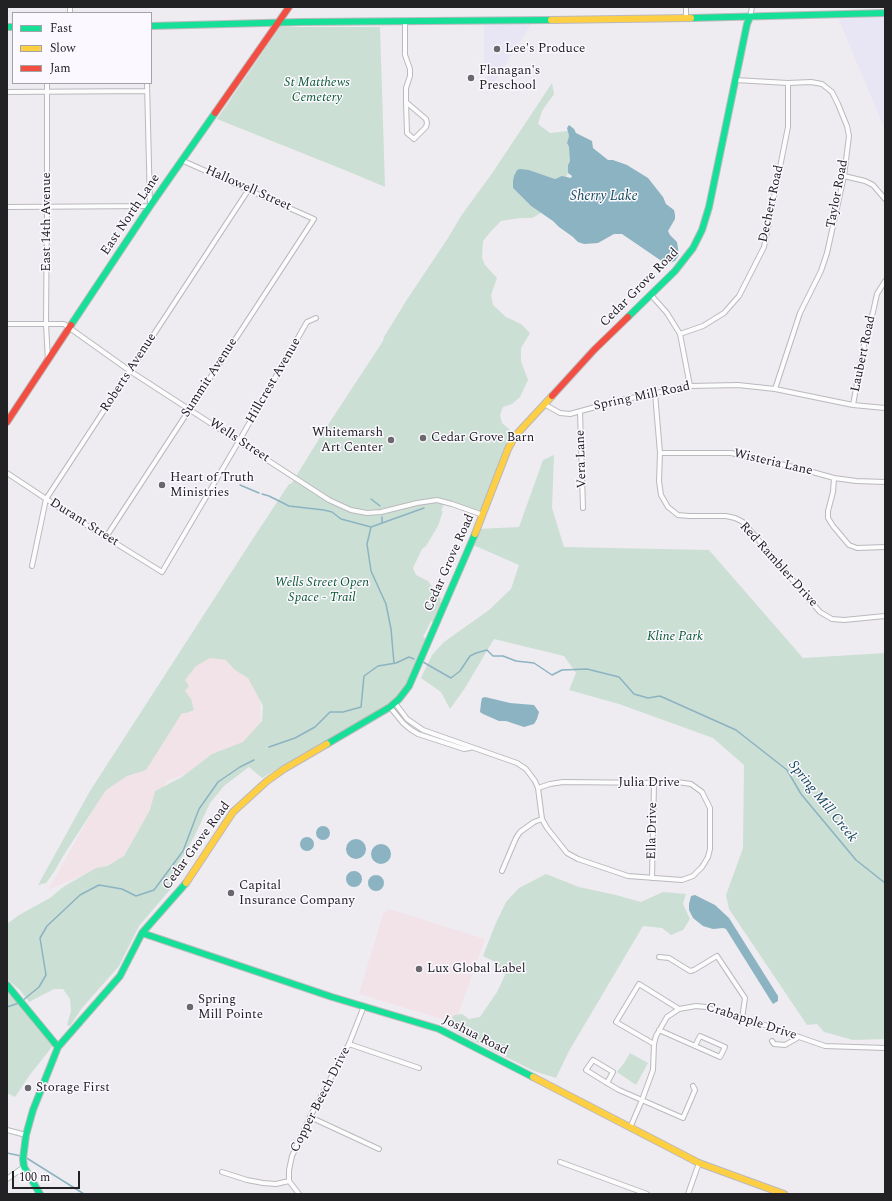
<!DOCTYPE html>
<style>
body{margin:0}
#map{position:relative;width:892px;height:1201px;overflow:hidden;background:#eeecf1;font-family:Spectral,serif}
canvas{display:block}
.frame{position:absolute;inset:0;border:8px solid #222124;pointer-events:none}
.legend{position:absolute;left:12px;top:12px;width:140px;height:72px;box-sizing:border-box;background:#fbf9ff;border:1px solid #a4a3a7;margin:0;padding:5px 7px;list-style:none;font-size:12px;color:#222124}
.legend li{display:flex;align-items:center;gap:8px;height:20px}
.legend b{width:20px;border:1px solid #a4a3a7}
.scale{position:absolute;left:12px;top:1171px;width:68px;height:18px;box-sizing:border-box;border:2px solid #222124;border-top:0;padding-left:5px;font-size:12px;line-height:14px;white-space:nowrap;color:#222124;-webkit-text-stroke:3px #fbf9ff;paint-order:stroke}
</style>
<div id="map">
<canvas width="892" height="1201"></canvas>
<div class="frame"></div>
<ul class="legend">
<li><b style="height:5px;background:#16e098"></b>Fast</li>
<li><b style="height:5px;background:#ffcf43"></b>Slow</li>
<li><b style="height:5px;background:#f24e42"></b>Jam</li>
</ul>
<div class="scale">100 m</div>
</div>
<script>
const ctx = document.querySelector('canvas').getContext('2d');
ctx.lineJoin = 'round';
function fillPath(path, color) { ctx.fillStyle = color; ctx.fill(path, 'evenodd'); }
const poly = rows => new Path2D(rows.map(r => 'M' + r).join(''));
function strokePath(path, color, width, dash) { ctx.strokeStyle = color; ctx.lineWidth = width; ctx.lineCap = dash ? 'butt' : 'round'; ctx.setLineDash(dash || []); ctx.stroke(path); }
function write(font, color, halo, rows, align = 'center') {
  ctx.font = font + ' Spectral,serif'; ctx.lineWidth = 3; ctx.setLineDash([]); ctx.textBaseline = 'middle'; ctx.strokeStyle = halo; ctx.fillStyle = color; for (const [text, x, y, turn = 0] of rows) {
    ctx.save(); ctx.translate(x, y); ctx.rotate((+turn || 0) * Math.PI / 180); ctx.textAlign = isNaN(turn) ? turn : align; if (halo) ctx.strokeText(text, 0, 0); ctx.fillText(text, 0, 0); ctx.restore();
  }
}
const commercial = poly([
 [885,13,885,130,837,15],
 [484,21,533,21,487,94,484,59]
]);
const industrial = poly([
 [222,652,259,685,262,744,167,781,123,858,48,890,109,782,183,676,204,659],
 [389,909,485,939,455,1023,359,994,383,914]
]);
const green = poly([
 [280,27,380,27,385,187,347,171,217,119],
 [552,83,554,94,542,111,538,124,550,133,568,131,569,136,567,143,569,147,571,156,570,161,568,165,568,173,566,177,559,177,555,179,529,170,517,170,513,181,513,188,531,206,541,213,532,218,520,218,501,221,491,231,483,241,482,258,485,265,497,278,491,295,493,305,506,317,521,324,530,333,521,348,521,361,528,380,520,397,512,404,503,407,500,415,502,423,516,435,483,515,445,502,441,511,443,511,438,526,426,546,422,549,413,568,416,575,428,581,441,599,440,602,444,605,436,623,431,621,423,637,429,640,409,686,399,699,307,755,305,752,262,778,249,767,224,786,210,803,194,837,172,875,174,885,139,926,119,966,82,1008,70,1026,67,1025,71,1011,70,999,63,989,54,989,29,1002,20,990,7,979,7,924,19,915,50,898,63,887,96,868,107,866,124,856,150,810,155,791,182,777,212,754,243,742,262,721,263,706,248,678,235,670,226,660,210,658,196,666,185,680,189,686,185,691,191,699,194,710,186,713,182,713,146,770,127,776,106,790,65,853,54,872,46,883,38,885,90,791,254,537,289,484,291,484,295,478,322,434,383,341,384,337,406,301,448,238,461,216,493,172],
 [554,455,552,508,564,547,709,550,803,658,885,653,885,1039,853,1040,824,1032,817,1024,807,1025,729,909,726,895,743,848,744,765,713,738,619,704,569,690,576,673,564,656,494,639,465,688,450,709,441,692,421,678,432,655,444,642,489,610,511,589,519,565,471,544,477,529,519,527,543,460],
 [546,874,579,887,616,895,641,902,663,892,686,894,683,904,690,919,683,930,671,935,662,928,643,926,569,1051,556,1078,534,1071,460,1034,448,1026,454,1015,462,1014,469,1019,480,1017,497,992,505,975,493,961,483,956,495,925,506,902,519,888],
 [7,987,55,1043,29,1076,15,1097,7,1093],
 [630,1053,648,1063,636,1085,617,1072,624,1063]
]);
const water = poly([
 [569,125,574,129,576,133,592,141,593,148,608,160,613,160,627,165,648,178,663,197,666,204,674,210,675,215,675,219,668,231,670,235,677,242,679,255,675,261,670,263,663,262,622,234,614,234,598,243,584,244,578,242,573,237,559,227,553,221,531,206,513,188,513,181,514,176,517,170,520,169,529,170,555,179,562,176,571,178,572,176,568,173,568,165,570,161,569,147,567,143,569,136,567,128],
 [485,697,510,703,534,705,539,712,537,719,534,724,524,727,506,721,499,721,483,714,480,712,481,703,482,698],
 '316 833a7 7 0 1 1 14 0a7 7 0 1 1-14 0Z',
 '300 844a7 7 0 1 1 14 0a7 7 0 1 1-14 0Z',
 '346 849a10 10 0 1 1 20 0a10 10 0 1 1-20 0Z',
 '371 854a10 10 0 1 1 20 0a10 10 0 1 1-20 0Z',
 '346 879a8 8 0 1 1 16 0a8 8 0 1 1-16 0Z',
 '368 883a8 8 0 1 1 16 0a8 8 0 1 1-16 0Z',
 [695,895,715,905,729,918,778,996,778,1001,773,1004,771,1001,726,929,723,928,713,929,703,926,693,918,689,910,689,904,691,896]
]);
const stream = poly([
 [240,485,259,493],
 [262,494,269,496,289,506,324,510,332,512,341,519,371,527,367,544,371,571,386,604,391,629,394,663],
 [371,499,380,506],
 [382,517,382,522],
 [371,527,424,508],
 [423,662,451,678,460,671,470,656,476,653,487,650,493,656,503,656,516,661,534,663,552,675,562,670,587,669,619,677,634,694,648,698,660,696,736,730,787,770,801,794,856,860,885,883],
 [269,747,295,738,315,727,330,712,343,712,361,707,364,676,378,666,396,663,409,657,414,659],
 [22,1001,39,987,46,975,40,938,47,926,80,895,99,885,122,889,136,896,154,890,183,851,199,809,218,782,240,767,254,760],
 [7,1007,19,1003],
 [7,1153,21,1156],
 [25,1157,84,1194]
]);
const street = poly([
 [686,7,686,17],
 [70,13,70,7],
 [750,17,752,7],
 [405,22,405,55,410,69,410,76,406,88,406,102,407,133,414,139,426,127,427,123,426,119,406,102],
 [735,80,788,83,811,82,822,84,832,92,838,104,847,126,849,136,844,176,827,253,821,271,800,313,775,389],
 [47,83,47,206,46,324,48,361],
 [7,92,147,91],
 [844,176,865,181,873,185,885,199],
 [7,207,150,206,147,83],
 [651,295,667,313,680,334,690,386],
 [7,324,64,324,130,371,329,500,351,510,367,513,381,512,417,503,437,500,452,504,483,515],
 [680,334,703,326,724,313,739,296,764,247,788,127,788,83],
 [655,393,660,453,659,481,661,495,668,507,678,515,689,516,726,516,735,518,743,522,820,612,832,619,844,620,885,616],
 [544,404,560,413,570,414,617,401,690,386,738,385,775,389,853,405,885,408],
 [853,405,864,345,873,312,877,294,885,281],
 [580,411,583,508],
 [660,453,731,453,798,468,834,478,856,481,885,482],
 [7,473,75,518,162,572,239,441,307,322,316,318],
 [834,478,833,492,828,511,828,518,833,526,849,545,857,548,885,547],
 [106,537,314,219,181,160],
 [32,566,46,499,249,189],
 [395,703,407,719,423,730,517,763,526,769,535,781,538,788,542,819,547,828,567,853,578,859,628,876,682,880,693,876,702,867,708,857,710,849,710,808,702,792,691,784,677,782,659,783,563,782,550,784,538,788],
 [390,707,403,723,410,729,418,734,464,749,470,748],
 [502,871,516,838,520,832,534,822,542,819],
 [652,878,654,783],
 [659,957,669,958,690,971,694,970,717,956,745,998,742,1019],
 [659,1030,720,1057,725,1047,700,1036,695,1046],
 [772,1041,774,1044,785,1045,799,1037],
 [349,1044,419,1068],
 [654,1044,616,1022,639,984,679,1009],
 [607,1083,613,1072,593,1060,586,1070,607,1083,619,1090,683,1118,695,1090,693,1086],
 [310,1117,379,1149],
 [630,1128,642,1100,653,1070,654,1044,656,1036,667,1017,679,1009,696,1006,706,1007,721,1013,753,1021,825,1046,885,1048],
 [7,1130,26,1135],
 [560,1162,647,1194],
 [222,1172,247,1180,263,1183,276,1184,289,1181],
 [7,1179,24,1167],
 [299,1194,289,1181,289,1170,292,1156,310,1117,349,1044,364,1006],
 [688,1194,699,1163]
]);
const fast = poly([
 [691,18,885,13],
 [151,26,301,22,551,20],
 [7,27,13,27],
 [628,317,675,271,693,248,702,230,709,207,747,24,750,17],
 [71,325,150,206,215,113],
 [327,744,390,707,399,699,409,686,475,534],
 [142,933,332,997,439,1029,533,1077],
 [7,985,58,1047],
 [40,1194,24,1167,23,1159,26,1135,33,1110,58,1047,120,976,142,933,186,883]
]);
const slow = poly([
 [551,20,691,18],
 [475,534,508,449,515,436,552,396],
 [186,883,233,812,267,781,284,769,327,744],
 [533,1077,699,1163,784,1194]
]);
const jam = poly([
 [215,113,289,7],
 [552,396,594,350,628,317],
 [7,422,71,325]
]);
const markers = [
 [497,49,4,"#69686c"],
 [471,78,4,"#69686c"],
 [423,438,4,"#69686c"],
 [391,440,4,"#69686c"],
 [162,485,4,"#69686c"],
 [231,893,4,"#69686c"],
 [419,969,4,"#69686c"],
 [190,1007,4,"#69686c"],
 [28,1088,4,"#69686c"]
];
const poiNames = [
 ["Lee's Produce",505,49],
 ["Flanagan's",479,71],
 ["Preschool",479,86],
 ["Whitemarsh",383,433,"right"],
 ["Art Center",383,448,"right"],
 ["Cedar Grove Barn",431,438],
 ["Heart of Truth",170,478],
 ["Ministries",170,493],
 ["Capital",239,886],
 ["Insurance Company",239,901],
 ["Lux Global Label",427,969],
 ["Spring",198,1000],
 ["Mill Pointe",198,1015],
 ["Storage First",36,1088]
];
const parkNames = [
 ["St Matthews",317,83],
 ["Cemetery",317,98],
 ["Wells Street Open",322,583],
 ["Space - Trail",322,598],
 ["Kline Park",675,637]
];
const streetNames = [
 ["Hallowell Street",248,189,24],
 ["Taylor Road",838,194,-79],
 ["Dechert Road",772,204,-78],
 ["East North Lane",131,215,-56],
 ["East 14th Avenue",47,222,-90],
 ["Cedar Grove Road",640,288,-45],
 ["Laubert Road",864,354,-78],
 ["Roberts Avenue",129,373,-57],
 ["Summit Avenue",210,378,-57],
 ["Hillcrest Avenue",274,381,-60],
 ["Spring Mill Road",642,397,-12],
 ["Wells Street",239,441,33],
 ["Vera Lane",582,459,-92],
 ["Wisteria Lane",773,463,13],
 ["Durant Street",84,523,32],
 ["Cedar Grove Road",450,563,-66],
 ["Red Rambler Drive",778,565,48],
 ["Julia Drive",649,783],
 ["Ella Drive",653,831,-89],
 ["Cedar Grove Road",197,846,-54],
 ["Crabapple Drive",751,1022,18],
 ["Joshua Road",475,1036,27],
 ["Copper Beech Drive",321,1100,-63]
];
const waterNames = [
 ["Sherry Lake",604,197],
 ["Spring Mill Creek",822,802,51]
];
fillPath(commercial, '#e8e5f4');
fillPath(industrial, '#f2e3e9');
fillPath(green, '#ccdfd4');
fillPath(water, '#8bb3c2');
strokePath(stream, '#8bb3c2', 1.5);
strokePath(street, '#bab9bd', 6);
strokePath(fast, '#bab9bd', 8);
strokePath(slow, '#bab9bd', 8);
strokePath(jam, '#bab9bd', 8);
strokePath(street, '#fcfcfd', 4);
strokePath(fast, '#16e098', 6);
strokePath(slow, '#ffcf43', 6);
strokePath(jam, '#f24e42', 6);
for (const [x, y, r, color] of markers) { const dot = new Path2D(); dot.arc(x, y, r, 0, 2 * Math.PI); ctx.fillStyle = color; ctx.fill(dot); strokePath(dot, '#fbf9ff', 1.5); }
write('13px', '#222124', '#fbf9ff', poiNames, 'left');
write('italic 13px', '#095931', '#fbf9ff', parkNames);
write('13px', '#222124', '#fbf9ff', streetNames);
write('italic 14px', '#144857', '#fbf9ff', waterNames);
</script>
